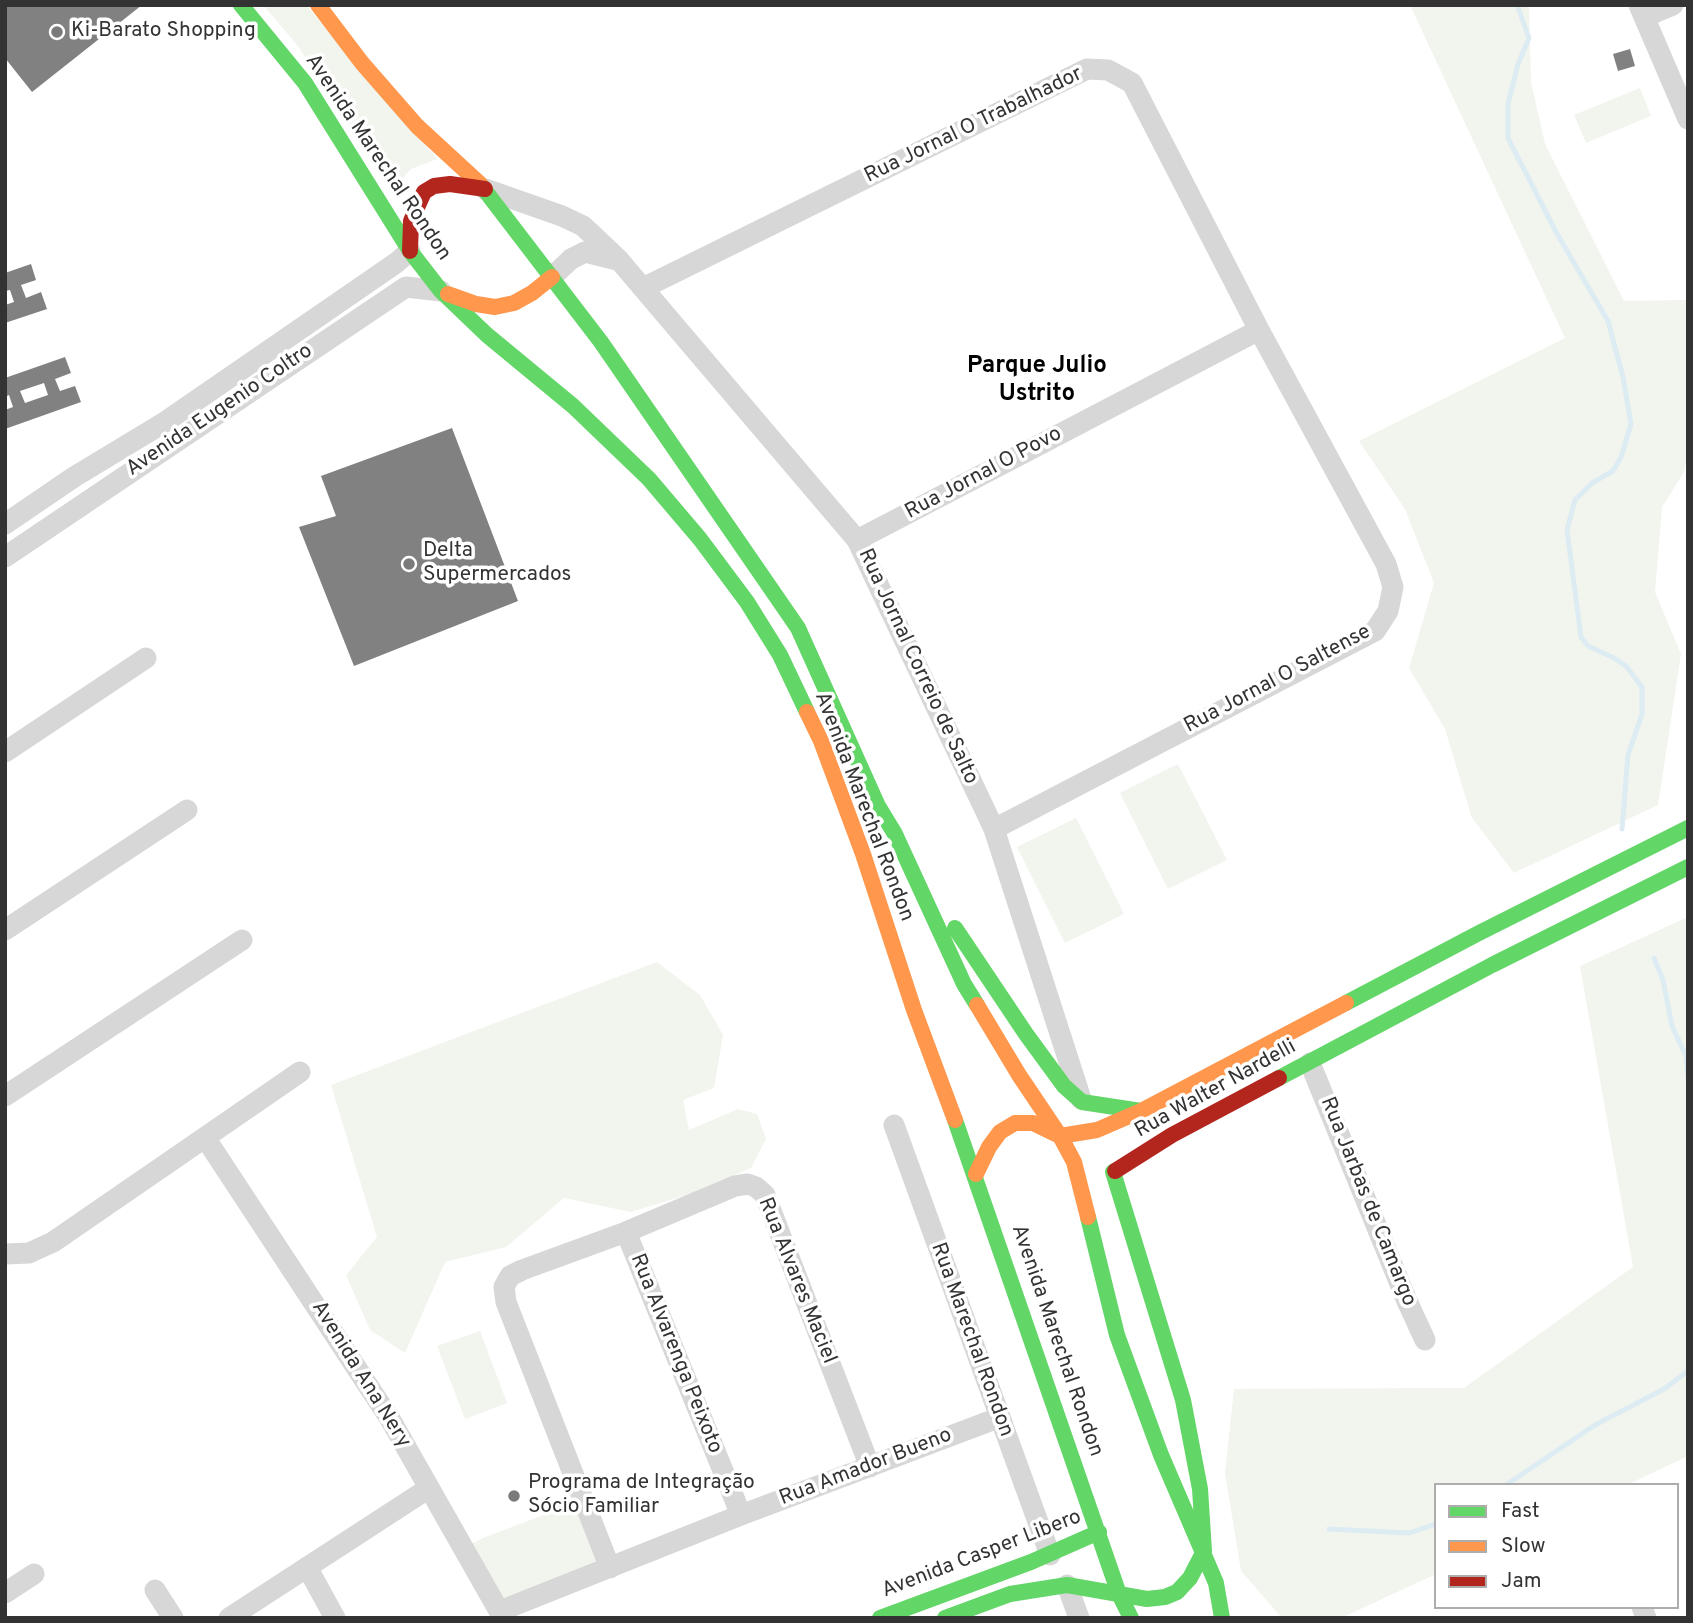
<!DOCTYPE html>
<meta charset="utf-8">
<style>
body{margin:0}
#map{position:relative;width:1693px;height:1623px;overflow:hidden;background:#fff;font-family:Overpass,sans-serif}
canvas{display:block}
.frame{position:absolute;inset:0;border:7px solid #333;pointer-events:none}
.legend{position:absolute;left:1434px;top:1483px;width:245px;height:126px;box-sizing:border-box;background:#fff;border:2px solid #adadad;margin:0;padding:9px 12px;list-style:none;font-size:21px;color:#333}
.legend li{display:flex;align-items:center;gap:14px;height:35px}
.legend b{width:35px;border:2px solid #adadad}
</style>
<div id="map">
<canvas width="1693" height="1623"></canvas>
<div class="frame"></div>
<ul class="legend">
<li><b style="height:9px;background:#63d668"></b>Fast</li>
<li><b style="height:9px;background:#ff974d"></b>Slow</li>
<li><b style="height:9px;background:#b3261e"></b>Jam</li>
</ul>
</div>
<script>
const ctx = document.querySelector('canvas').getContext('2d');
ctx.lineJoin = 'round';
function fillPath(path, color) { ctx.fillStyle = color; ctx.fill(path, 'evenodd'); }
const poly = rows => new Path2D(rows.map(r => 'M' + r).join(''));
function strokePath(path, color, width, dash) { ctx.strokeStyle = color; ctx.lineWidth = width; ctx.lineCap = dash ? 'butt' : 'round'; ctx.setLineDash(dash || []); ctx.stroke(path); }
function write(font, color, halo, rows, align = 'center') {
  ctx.font = font + ' Overpass,sans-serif'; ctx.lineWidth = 7; ctx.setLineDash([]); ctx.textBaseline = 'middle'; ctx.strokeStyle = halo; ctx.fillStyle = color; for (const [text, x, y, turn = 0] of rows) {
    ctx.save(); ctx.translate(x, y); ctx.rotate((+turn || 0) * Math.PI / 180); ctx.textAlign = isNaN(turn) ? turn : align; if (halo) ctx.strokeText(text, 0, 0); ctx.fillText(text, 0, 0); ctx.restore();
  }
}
const green = poly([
 [263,5,306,5,437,159,411,169,391,191,298,46],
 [1410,5,1529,5,1531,82,1545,144,1624,301,1688,300,1688,447,1684,472,1662,507,1655,592,1681,654,1658,805,1514,873,1472,818,1445,729,1409,668,1434,583,1405,509,1359,441,1565,338],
 [1640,88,1651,116,1586,143,1574,115],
 [1178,764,1227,860,1168,889,1120,793],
 [1076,818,1124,914,1065,943,1017,847],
 [1688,917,1688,1456,1627,1485,1436,1485,1436,1574,1341,1618,1282,1618,1241,1571,1225,1473,1234,1389,1464,1388,1633,1267,1580,966],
 [657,962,700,995,723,1035,714,1088,683,1100,689,1130,738,1109,757,1114,766,1139,751,1168,693,1193,631,1212,564,1198,506,1247,445,1262,405,1353,370,1330,346,1275,377,1237,331,1085],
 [480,1331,507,1403,465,1419,437,1346],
 [583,1500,610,1568,500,1611,463,1548,483,1538]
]);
const stream = poly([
 [1517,5,1529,38,1518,64,1508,104,1508,138,1556,232,1608,321,1623,377,1631,424,1621,457,1613,471,1592,483,1575,500,1567,530,1581,637,1588,646,1614,658,1626,666,1642,687,1642,714,1628,755,1622,829],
 [1654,958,1663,980,1672,1026,1686,1056,1688,1078],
 [1506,1485,1595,1425,1664,1389,1688,1371],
 [1329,1529,1409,1533,1436,1524]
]);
const building = poly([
 [5,5,142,5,32,92,5,58],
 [1630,49,1635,66,1618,71,1613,54],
 [31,264,36,280,21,285,26,298,41,292,47,309,5,323,5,305,14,302,10,290,5,291,5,273],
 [65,357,71,373,55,379,60,391,75,386,81,402,5,429,5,410,13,407,9,395,5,397,5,378],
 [44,383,48,395,25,403,20,391],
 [452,428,518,601,354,666,299,527,336,516,321,476]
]);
const street = poly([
 [1639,5,1688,119],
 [1644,17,1673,5],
 [485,189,562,216,583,226,619,260,857,540,994,829,1081,1099],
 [552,277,571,259,585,252,617,260],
 [643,288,1087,69,1108,70,1132,83,1259,330,1386,564,1393,587,1388,611,1375,631,994,829],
 [5,524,74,477,165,422,396,263,410,251],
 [857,540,1259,330],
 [5,557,406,287,441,291],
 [5,752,146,658],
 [5,930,187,810],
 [1310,1063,1407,1301,1425,1340],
 [5,1096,242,940],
 [894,1125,1050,1555],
 [206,1139,390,1419,503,1618],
 [626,1232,741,1515],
 [5,1254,29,1253,53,1242,300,1072],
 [307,1567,335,1618],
 [610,1568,506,1302,504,1287,510,1276,522,1270,626,1232,735,1186,748,1184,756,1187,765,1195,870,1467],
 [1067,1585,1079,1618],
 [155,1590,173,1618],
 [5,1593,34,1574],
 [1642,1607,1646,1618],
 [500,1611,741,1515,998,1418],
 [229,1618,429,1488]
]);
const fast = poly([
 [241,5,305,83,410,251,441,291,487,335,573,406,649,479,700,539,747,602,780,655,807,712],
 [480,184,601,342,798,628,878,806,895,834,964,984,977,1005],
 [955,928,1026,1034,1064,1086,1082,1102,1141,1111],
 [1346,1003,1479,933,1688,828],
 [1279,1078,1492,965,1688,867],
 [955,1120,1119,1594,1131,1618],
 [1088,1217,1117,1335,1161,1455,1216,1583,1222,1618],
 [880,1618,1031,1562,1099,1532],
 [945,1618,1010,1594,1067,1585,1147,1599,1165,1597,1177,1592,1190,1578,1204,1551,1200,1489,1183,1400,1113,1172,1115,1171]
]);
const slow = poly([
 [318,5,362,63,417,126,480,184],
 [448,294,476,304,495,307,514,303,532,293,552,277],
 [807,712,821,741,863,854,914,1010,955,1120],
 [977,1005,1019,1075,1060,1136,1074,1162,1088,1217],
 [976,1174,989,1147,1000,1132,1015,1123,1033,1123,1060,1136,1097,1130,1141,1111,1346,1003]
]);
const jam = poly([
 [410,251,411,221,424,192,434,186,450,184,485,189],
 [1115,1171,1172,1135,1279,1078]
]);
const markers = [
 [57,32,7,"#7a7a7a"],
 [409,564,7,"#7a7a7a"],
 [514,1496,7,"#7a7a7a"]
];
const poiNames = [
 ["Ki-Barato Shopping",71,32],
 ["Delta",423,552],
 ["Supermercados",423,576],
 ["Programa de Integração",528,1484],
 ["Sócio Familiar",528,1508]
];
const streetNames = [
 ["Rua Jornal O Trabalhador",974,126,-26],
 ["Avenida Marechal Rondon",377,158,56],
 ["Avenida Eugenio Coltro",220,411,-34],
 ["Rua Jornal O Povo",984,474,-28],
 ["Rua Jornal Correio de Salto",917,667,65],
 ["Rua Jornal O Saltense",1278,680,-28],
 ["Avenida Marechal Rondon",863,807,69],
 ["Rua Walter Nardelli",1216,1090,-29],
 ["Rua Jarbas de Camargo",1367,1202,68],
 ["Rua Alvares Maciel",796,1281,68],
 ["Rua Marechal Rondon",971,1340,70],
 ["Avenida Marechal Rondon",1056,1341,71],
 ["Rua Alvarenga Peixoto",675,1354,68],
 ["Avenida Ana Nery",360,1375,58],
 ["Rua Amador Bueno",866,1468,-21],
 ["Avenida Casper Libero",982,1555,-21]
];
const quarterNames = [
 ["Parque Julio",1037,367],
 ["Ustrito",1037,395]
];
fillPath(green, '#f1f5ed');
strokePath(stream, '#ddebf3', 5);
fillPath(building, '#818181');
strokePath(street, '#d7d7d7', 21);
strokePath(fast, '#63d668', 16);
strokePath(slow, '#ff974d', 16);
strokePath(jam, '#b3261e', 16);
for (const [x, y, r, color] of markers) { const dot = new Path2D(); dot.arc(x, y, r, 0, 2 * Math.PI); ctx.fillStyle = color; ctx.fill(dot); strokePath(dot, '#fff', 2.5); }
write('21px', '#333', '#fff', poiNames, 'left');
write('21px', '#333', '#fff', streetNames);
write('bold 24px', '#000', '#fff', quarterNames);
</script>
